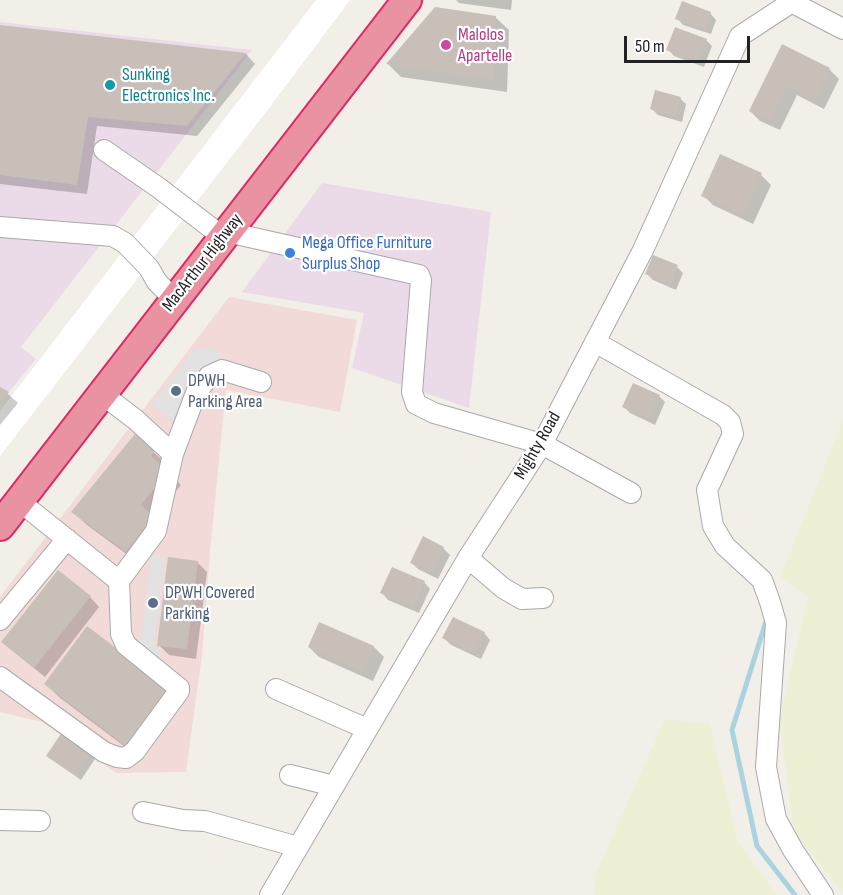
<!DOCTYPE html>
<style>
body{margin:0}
#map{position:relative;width:843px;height:895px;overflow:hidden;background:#f2efe9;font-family:"Sofia Sans Condensed",sans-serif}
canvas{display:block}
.scale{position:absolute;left:624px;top:36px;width:126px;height:27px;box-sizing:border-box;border:3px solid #222;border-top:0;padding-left:8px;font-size:18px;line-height:21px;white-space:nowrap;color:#222;-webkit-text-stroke:4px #fff;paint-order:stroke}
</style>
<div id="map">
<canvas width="843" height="895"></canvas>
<div class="scale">50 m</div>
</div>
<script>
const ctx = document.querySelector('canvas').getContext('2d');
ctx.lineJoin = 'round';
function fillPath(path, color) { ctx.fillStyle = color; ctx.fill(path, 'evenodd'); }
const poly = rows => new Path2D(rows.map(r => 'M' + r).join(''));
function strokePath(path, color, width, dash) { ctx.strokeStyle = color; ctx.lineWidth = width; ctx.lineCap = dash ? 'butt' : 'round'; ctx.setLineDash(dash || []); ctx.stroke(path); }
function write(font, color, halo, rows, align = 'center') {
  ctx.font = font + ' "Sofia Sans Condensed",sans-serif'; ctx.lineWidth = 4.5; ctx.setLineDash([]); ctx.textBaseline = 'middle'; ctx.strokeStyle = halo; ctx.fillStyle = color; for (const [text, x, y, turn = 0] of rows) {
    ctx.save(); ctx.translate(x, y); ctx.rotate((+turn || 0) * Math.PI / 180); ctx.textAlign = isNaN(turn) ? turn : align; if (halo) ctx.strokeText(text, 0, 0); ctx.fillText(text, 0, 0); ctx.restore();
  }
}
const commercial = poly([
 [229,297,357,320,340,412,226,390,210,552,202,655,186,772,116,773,42,722,0,712,0,597]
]);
const industrial = poly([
 [0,22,252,50,21,347,36,359,0,403],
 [322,183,491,212,469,408,352,368,364,313,242,292]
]);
const farmland = poly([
 [843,420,843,893,794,832,779,720,808,597,780,577],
 [665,719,710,724,738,842,777,895,593,895,596,873]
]);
const parking = poly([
 [214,349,221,354,219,371,203,373,195,378,177,424,152,404,194,350],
 [151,556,165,557,154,648,160,649,159,655,139,653]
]);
const pier = poly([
 [316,0,350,0,266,112,0,456,0,411]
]);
const shadow = poly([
 [456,0,512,0,511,10,459,3],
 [710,13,716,20,711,34,683,25,677,18],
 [495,17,509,30,507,92,401,77,388,64],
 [0,27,246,54,255,64,197,136,97,126,87,194,0,184],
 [706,40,712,46,704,67,674,56,668,49],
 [782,46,829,69,839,79,824,109,797,95,780,130,760,121,750,111],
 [680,98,686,104,682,122,658,115,651,108],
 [761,175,771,185,753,224,713,205,703,195],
 [677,267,683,273,676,290,653,280,647,274],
 [0,389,8,394,18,403,0,425],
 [659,396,665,402,655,425,630,413,624,407],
 [135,436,168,465,164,469,181,485,154,518,140,564,87,525,73,512],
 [443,548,450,555,438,579,418,569,411,562],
 [197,562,207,572,196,659,169,655,159,645],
 [424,582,430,589,419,613,388,600,382,593],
 [90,597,99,607,45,677,13,651],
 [320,624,374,647,384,657,373,681,319,657,309,647],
 [484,633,490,640,481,659,451,645,444,638],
 [46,684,169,690,182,703,141,759,59,697],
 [89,752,95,759,81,780,48,756]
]);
const stream = poly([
 [767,618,732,730,757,846,795,895]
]);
const building = poly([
 [682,1,711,12,705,29,675,19],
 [435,7,496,16,494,79,386,64],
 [0,25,246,53,187,126,88,117,77,185,0,175],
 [675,27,707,39,697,62,666,50],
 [782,44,830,68,814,100,787,86,770,121,749,111],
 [655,90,681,97,675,116,650,109],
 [720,154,762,173,743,215,701,196],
 [653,255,678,265,670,284,645,274],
 [633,383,660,395,648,419,622,407],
 [0,387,9,392,0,403],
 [135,434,155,451,151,456,168,471,141,505,154,516,126,552,71,512],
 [423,536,444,547,431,573,410,563],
 [168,557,198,561,187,649,157,646],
 [392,567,425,581,413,608,380,593],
 [58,570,91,596,34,668,1,642],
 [453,617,485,632,474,654,442,638],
 [319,622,374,646,363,672,308,647],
 [87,626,170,689,127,747,44,684],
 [62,732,90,751,74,775,46,756]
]);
const minor = poly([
 [791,2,843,29],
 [104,150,159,188,223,237],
 [0,227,113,236,125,243,149,268,157,282,175,300],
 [227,232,419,275,421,280,412,392,416,404,434,413,542,444,631,493],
 [595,342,723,415,730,422,733,434,707,490,713,526,725,546,762,580,770,602,776,623,766,767,776,819,793,850,823,895],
 [102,394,136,420,173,454],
 [19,501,119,581],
 [468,558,503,588,522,599,543,598],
 [0,620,67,539],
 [0,677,104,752,117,757,126,758,135,751,179,691,179,688,126,645,121,634,119,581,156,531,173,454,196,393,209,376,222,370,261,382],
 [276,689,367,729],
 [290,775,334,786],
 [143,812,183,820,205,821,298,847],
 [0,820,40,821],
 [270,895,468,558,542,444,643,250,740,36,795,0]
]);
const highway = poly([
 [0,526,407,0]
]);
const markers = [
 [446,45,6,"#d1479c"],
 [110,85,6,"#0f9aa8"],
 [290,253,6,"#3f7fe0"],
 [176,391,6,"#5c6f8a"],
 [153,603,6,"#5c6f8a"]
];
const hotelNames = [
 ["Malolos",458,35],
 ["Apartelle",458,56]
];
const cultureNames = [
 ["Sunking",122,75],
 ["Electronics Inc.",122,96]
];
const shopNames = [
 ["Mega Office Furniture",302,243],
 ["Surplus Shop",302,264]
];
const streetNames = [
 ["MacArthur Highway",203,263,-52],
 ["Mighty Road",538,446,-60]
];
const serviceNames = [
 ["DPWH",188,381],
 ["Parking Area",188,402],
 ["DPWH Covered",165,593],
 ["Parking",165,614]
];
fillPath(commercial, '#f2dad9');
fillPath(industrial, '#ebdbe8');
fillPath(farmland, '#eef0d5');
fillPath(parking, '#e2e2e2');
fillPath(pier, '#fff');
fillPath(shadow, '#0003');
strokePath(stream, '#aad3df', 5);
fillPath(building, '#c7bfb8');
strokePath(minor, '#a9a9a9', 22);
strokePath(highway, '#dc2a67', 32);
strokePath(minor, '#fff', 20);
strokePath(highway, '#e892a2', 28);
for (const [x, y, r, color] of markers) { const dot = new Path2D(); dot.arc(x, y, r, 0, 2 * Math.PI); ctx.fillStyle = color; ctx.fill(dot); strokePath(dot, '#fff', 2); }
write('18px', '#b23c85', '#fff', hotelNames, 'left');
write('18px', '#0d838f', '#fff', cultureNames, 'left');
write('18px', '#366cbe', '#fff', shopNames, 'left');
write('18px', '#222', '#fff', streetNames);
write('18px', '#4e5e75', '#fff', serviceNames, 'left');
</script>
